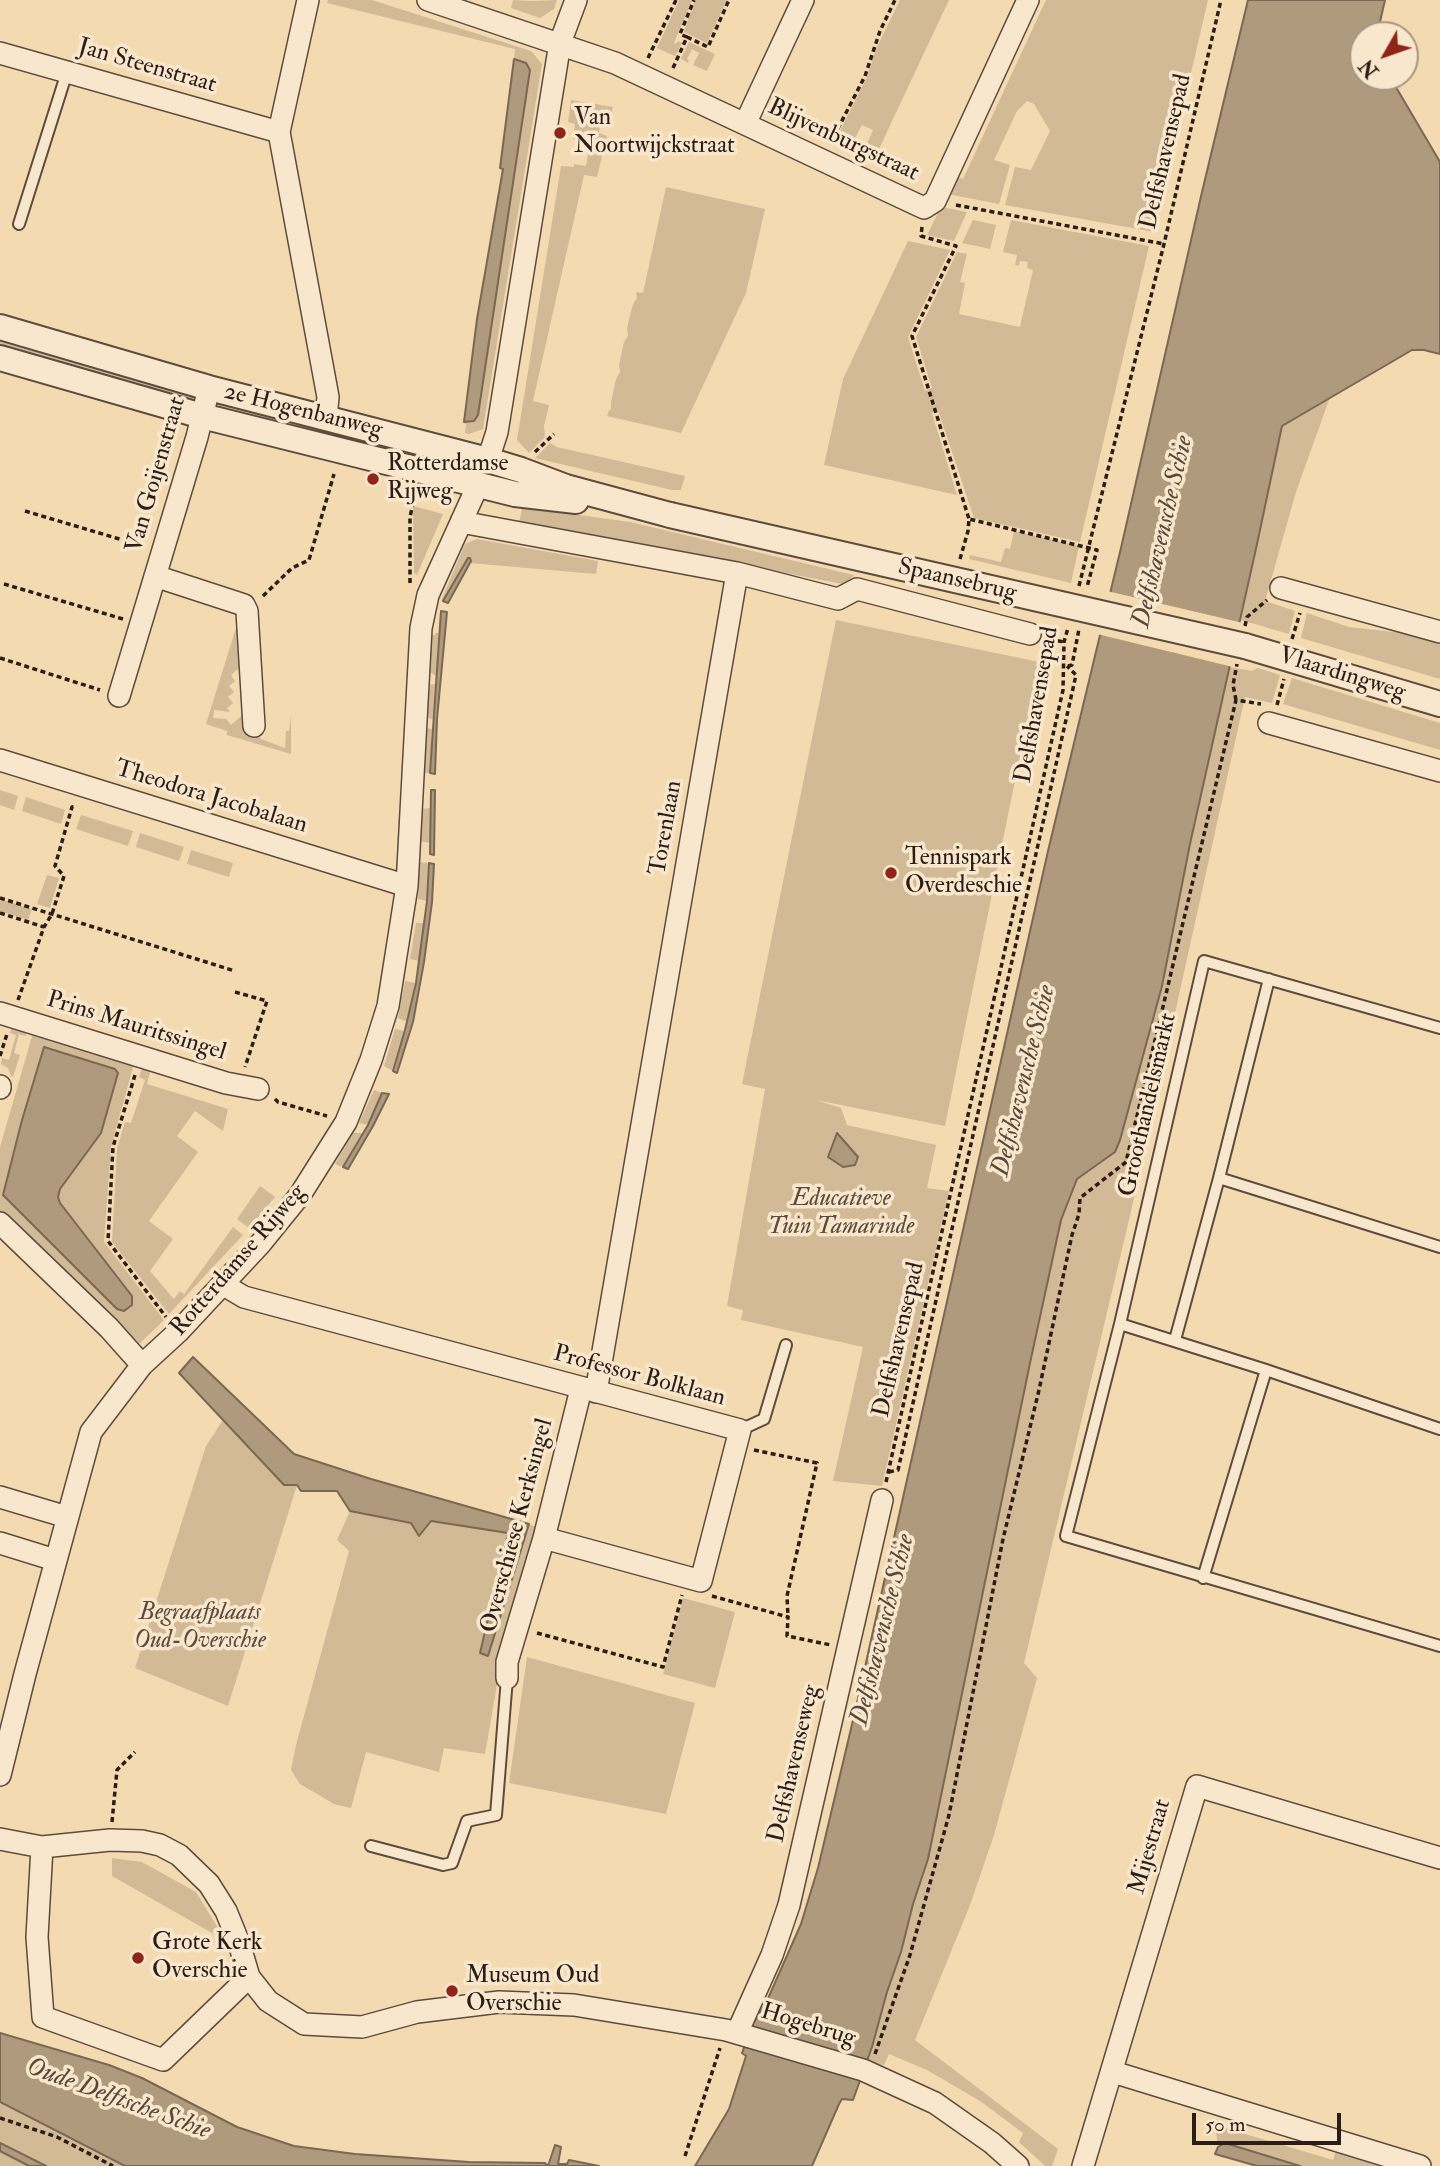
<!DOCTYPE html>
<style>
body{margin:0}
#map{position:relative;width:1440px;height:2166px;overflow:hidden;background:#f4dab1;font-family:"IM FELL Double Pica",serif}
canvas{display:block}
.north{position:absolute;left:1349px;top:21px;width:70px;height:70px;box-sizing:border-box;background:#f8e7cc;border:2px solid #a69684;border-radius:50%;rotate:230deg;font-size:19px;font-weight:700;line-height:28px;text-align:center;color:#2b1d17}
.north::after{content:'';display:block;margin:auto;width:24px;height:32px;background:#8f2418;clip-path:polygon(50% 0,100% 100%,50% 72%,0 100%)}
.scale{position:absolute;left:1192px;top:2113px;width:149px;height:32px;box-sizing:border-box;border:4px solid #2b1d17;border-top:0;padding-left:9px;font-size:21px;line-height:24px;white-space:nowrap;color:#2b1d17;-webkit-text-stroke:5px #f8e7cc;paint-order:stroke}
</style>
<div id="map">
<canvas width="1440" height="2166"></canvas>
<div class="north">N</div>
<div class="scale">50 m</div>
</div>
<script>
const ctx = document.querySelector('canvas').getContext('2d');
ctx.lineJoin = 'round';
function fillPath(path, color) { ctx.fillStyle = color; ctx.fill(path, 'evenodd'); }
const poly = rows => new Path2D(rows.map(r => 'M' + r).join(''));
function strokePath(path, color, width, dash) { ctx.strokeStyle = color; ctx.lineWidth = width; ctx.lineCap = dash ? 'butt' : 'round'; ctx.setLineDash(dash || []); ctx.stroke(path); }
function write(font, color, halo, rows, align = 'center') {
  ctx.font = font + ' "IM FELL Double Pica",serif'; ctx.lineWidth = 7; ctx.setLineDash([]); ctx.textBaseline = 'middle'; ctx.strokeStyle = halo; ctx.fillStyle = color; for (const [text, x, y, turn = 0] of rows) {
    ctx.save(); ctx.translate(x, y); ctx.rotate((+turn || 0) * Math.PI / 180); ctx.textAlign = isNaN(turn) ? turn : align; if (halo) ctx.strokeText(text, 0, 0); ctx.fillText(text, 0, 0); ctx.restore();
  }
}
const green = poly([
 [328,0,372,0,531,51,542,64,483,429,469,434,465,433,466,424,463,423,464,422,469,422,526,63,514,59,515,49,327,3],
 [513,0,531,1,557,0,554,9,540,18,511,8],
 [679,0,692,0,674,43,676,44,678,41,682,43,675,56,657,48],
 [695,0,727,0,707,43,684,32],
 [900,0,949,0,878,151,866,146,873,130,862,125,854,140,839,133,867,77,876,49],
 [1046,0,1208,0,1154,232,1005,205,1015,167,1031,170,1050,131,1034,104,1027,101,1017,111,994,160,1010,165,999,204,947,194,956,176,963,179],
 [689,42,715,54,707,71,693,65,699,53,692,49,687,59,689,60,688,63,681,59],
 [571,100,613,107,608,128,600,126,599,133,607,136,597,177,584,175,533,401,549,405,544,426,545,437,529,453,517,440,561,166,574,167,574,164,586,166,589,149,577,146,578,140,573,139,575,124,568,122],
 [666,187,765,209,746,293,681,433,607,416,609,410,611,410,611,402,616,379,620,372,619,365,624,342,628,336,627,328,633,304,637,298,636,292,643,293],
 [941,207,967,212,954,241,927,235],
 [973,220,996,225,990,249,962,243],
 [1011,220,1149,246,1080,542,974,518,938,410,932,413,957,495,824,465,843,379,908,241,950,250,908,337,925,391,932,388,916,337,957,252,967,254,960,282,965,283,959,314,1020,327,1033,270,1027,268,1028,262,1020,261,1019,266,1015,265,1017,255,1003,252],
 [0,335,196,394,196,401,194,403,0,351],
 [1330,397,1296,492,1265,601,1295,611,1289,634,1241,620,1282,425],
 [217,400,291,415,287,431,221,415,215,406],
 [334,431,421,449,417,463,331,438],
 [550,443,557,447,685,476,681,490,672,490,535,458],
 [523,504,565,513,630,522,854,575,849,581,843,584,519,523],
 [413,506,443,514,417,575,414,573],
 [1014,531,1079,546,1071,583,969,559,970,555,1001,562,1005,548,1010,549],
 [477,539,598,561,596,574,470,563,471,561,468,558,443,601,441,601,465,544],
 [1307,613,1349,627,1412,634,1440,642,1440,679,1301,638],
 [240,615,246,662,231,675,235,681,229,686,234,692,228,697,233,703,227,708,230,712,214,710,213,718,226,719,231,725,246,712,261,739,285,748,286,731,289,731,291,715,291,754,227,735,227,731,206,724],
 [836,620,1039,662,945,1126,816,1100,841,1108,847,1125,936,1145,927,1188,949,1191,882,1486,833,1481,863,1347,741,1320,743,1310,727,1306,765,1089,742,1084],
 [435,633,439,633,436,676,430,672,429,635,435,635],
 [1230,667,1252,671,1258,668,1280,675,1272,703,1245,697,1132,1207,1024,1663,1037,1678,994,1835,970,1905,915,2040,1058,2149,1052,2166,1045,2166,1019,2142,1023,2133,980,2101,927,2070,889,2054,884,2065,864,2064,872,2047,887,1992,901,1952,913,1904,928,1859,1030,1363,1061,1220,1077,1179,1115,1152,1120,1140,1162,986,1190,844],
 [1292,678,1440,723,1440,750,1283,704],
 [435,684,433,719,431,719,427,717,428,696,425,695,428,685],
 [426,728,432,729,430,773,424,773],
 [0,790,18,796,14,810,0,805],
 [26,797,65,810,61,824,22,811],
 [430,808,430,843,419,841,419,827,422,827,422,809],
 [81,815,133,831,128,846,76,829],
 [140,833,184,847,179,861,136,847],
 [191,850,233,863,229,877,187,864],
 [418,862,429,863,427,901,418,899,419,870,416,869],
 [47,875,59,878,50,908,37,904],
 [0,899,32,909,28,920,0,911],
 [416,923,425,923,419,961,410,959],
 [405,981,416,983,408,1020,405,1021,398,1018],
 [12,1027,27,1031,25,1036,19,1034,14,1053,20,1055,13,1077,11,1076,8,1068,1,1064,2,1058,9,1060,16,1035,10,1033],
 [395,1029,405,1031,393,1071,384,1066],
 [33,1033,135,1060,111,1147,104,1242,164,1320,136,1347,0,1213,0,1147],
 [45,1047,115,1069,118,1073,59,1189,58,1197,60,1203,133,1302,126,1310,3,1195,22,1120],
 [144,1063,152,1065,147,1084,228,1109,223,1131,195,1111,177,1136,198,1152,149,1221,173,1239,150,1271,174,1299,180,1291,184,1294,233,1227,243,1235,169,1314,112,1242,117,1148,125,1122,131,1123,145,1080,139,1077],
 [374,1090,382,1093,368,1125,359,1123],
 [353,1133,363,1133,343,1167,335,1164],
 [260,1186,275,1197,249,1228,237,1219],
 [223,1420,284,1484,297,1485,228,1706,135,1668,206,1446],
 [350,1511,411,1523,430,1521,509,1533,480,1653,527,1534,529,1524,538,1528,503,1650,485,1754,444,1748,439,1772,366,1752,351,1808,334,1804,300,1784,291,1770,296,1745,349,1551,337,1540],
 [683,1598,735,1612,715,1688,663,1674],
 [527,1657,695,1703,666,1814,509,1783],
 [112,1858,142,1862,196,1892,226,1941,112,1876],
 [0,2102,125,2166,46,2166,0,2143],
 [1215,2125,1333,2160,1336,2151,1386,2166,1300,2166,1225,2143,1218,2147],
 [0,2151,29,2166,0,2166]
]);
const water = poly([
 [1248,0,1385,0,1377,35,1363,35,1363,77,1390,77,1440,162,1440,354,1424,350,1412,350,1282,426,1257,544,1190,844,1162,986,1120,1140,1115,1152,1077,1179,1061,1220,1030,1363,928,1859,913,1904,901,1952,887,1992,872,2047,853,2100,842,2099,839,2104,812,2166,695,2166,729,2109,746,2056,742,2053,753,2023,766,2003,801,1924,818,1868,854,1716,1048,851,1121,548,1202,192,1248,0],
 [514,59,526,63,530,70,478,415,474,421,464,422,477,319,503,169,500,168,514,59],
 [468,558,470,558,471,561,448,603,443,601,468,558],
 [441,611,447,612,437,719,435,774,430,773,441,611],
 [431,790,435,790,434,855,430,854,431,790],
 [429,863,434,864,432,902,424,962,413,1022,397,1073,393,1071,405,1030,416,983,427,901,429,863],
 [44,1047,115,1069,118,1073,101,1133,60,1189,58,1197,60,1203,132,1296,132,1305,124,1311,117,1309,3,1195,22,1120,44,1047],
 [382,1093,389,1094,373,1126,348,1169,343,1167,368,1125,382,1093],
 [837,1133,858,1157,855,1165,843,1167,828,1157,837,1133],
 [193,1357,294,1454,371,1479,529,1524,488,1656,480,1653,508,1533,431,1521,419,1536,411,1523,350,1511,337,1491,301,1491,297,1485,284,1485,179,1373,193,1357],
 [0,2033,109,2065,142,2078,237,2127,294,2146,355,2154,469,2162,545,2163,548,2166,555,2145,561,2147,558,2164,567,2164,569,2160,599,2166,125,2166,0,2102,0,2033],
 [0,2143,46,2166,29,2166,0,2151,0,2143],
 [1225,2143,1300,2166,1257,2166,1215,2154,1218,2147,1225,2143]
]);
const pier = poly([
 [1107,591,1243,623,1233,667,1097,634]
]);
const path = poly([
 [687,37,708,47,729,0],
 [648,58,676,0],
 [673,68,687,37,680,34,694,0],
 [830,144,865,76,880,31,895,0],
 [956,205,1164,244],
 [922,227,921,236,956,246,912,336,969,519],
 [535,452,554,434],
 [25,511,143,546],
 [960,559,968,531,969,519,1097,550,1087,587],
 [410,583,410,517,416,490],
 [4,584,123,619],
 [1079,586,1164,244,1221,0],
 [263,596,292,568,309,560,334,474],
 [1245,626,1247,617,1267,600],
 [1049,639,1064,642],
 [1292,639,1300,613],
 [0,658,100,690],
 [1068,666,1072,665,1079,629],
 [1236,700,1233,685,1237,664],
 [1277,705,1284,679],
 [0,898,235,971],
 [0,913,44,927],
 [235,992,267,1001,245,1067],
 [18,1000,44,927,52,914,64,876,55,866,72,807,77,806],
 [0,1056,7,1034],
 [135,1075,113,1147,108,1241,166,1317],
 [275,1099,278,1102,327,1116],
 [754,1450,817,1463,787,1596,788,1617],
 [889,1472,898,1470,1076,675,1067,666],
 [886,1482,1063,690,1064,642,1068,628],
 [712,1596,788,1617,787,1636,831,1645],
 [537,1633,663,1667,682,1595],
 [112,1822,117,1770,135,1752],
 [875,2054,910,1955,949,1815,1003,1539,1039,1390,1072,1235,1079,1214,1080,1198,1126,1162,1236,700,1261,704],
 [0,2118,57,2137,113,2166],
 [685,2156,720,2048]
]);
const service = poly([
 [19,224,67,72],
 [1440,1028,1204,961,1120,1324,1066,1536,1440,1646],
 [1219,1178,1269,979],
 [1120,1324,1266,1370,1440,1429],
 [1175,1340,1219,1178,1440,1247],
 [740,1430,764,1419,786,1345],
 [1203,1578,1266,1370],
 [371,1846,443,1865,452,1863,467,1821,496,1815,507,1678]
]);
const minor = poly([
 [308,0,279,132,328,397,326,418],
 [428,0,615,63,924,208,935,201,1028,0],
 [0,53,279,132],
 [745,124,803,0],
 [488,460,497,432,560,43,576,0],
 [461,522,737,573],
 [155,576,244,605,247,611,254,726],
 [1281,588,1440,632],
 [119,696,197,437,209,388],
 [1269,723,1440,771],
 [0,760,407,886],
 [0,1013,226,1083,258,1089],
 [0,1086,0,1088],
 [0,1223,109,1328,142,1365],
 [222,1284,244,1297,740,1430,701,1581,544,1538],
 [596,1392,737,573,838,599,857,589,1030,634],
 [0,1497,67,1517],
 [0,1543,55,1560],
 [507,1678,507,1662,544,1538,581,1389],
 [0,1775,25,1674,91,1432,142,1365,178,1332,261,1243,300,1195,346,1122,371,1060,388,1006,407,886,421,628,428,595,478,485],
 [0,1839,42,1847,110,1840,142,1841,160,1845,179,1855,209,1884,226,1911,239,1943,249,1977,268,2001,304,2024,362,2027,417,2012,499,2002,574,2005,726,2030,863,2070,935,2103,992,2143,1018,2166],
 [42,1847,37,1937,43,2017,163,2060,249,1977],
 [737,2033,772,1955,789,1905,882,1500],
 [1113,2072,1420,2166],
 [1083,2166,1197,1786,1440,1858]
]);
const tertiary = poly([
 [0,327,209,388,488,460,521,470,566,487,670,515],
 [0,358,202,416,515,494,576,501],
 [1245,646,1440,704]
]);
const tertiaryBridge = poly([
 [670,515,1245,646]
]);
const markers = [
 [560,133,7,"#8f2418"],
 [373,479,7,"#8f2418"],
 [891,873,7,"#8f2418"],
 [138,1958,7,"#8f2418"],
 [452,1991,7,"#8f2418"]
];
const streetNames = [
 ["Jan Steenstraat",147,67,16],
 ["Blijvenburgstraat",843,141,25],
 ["Delfshavensepad",1167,152,-77],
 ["2e Hogenbanweg",303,412,14],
 ["Van Goijenstraat",157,475,-74],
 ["Spaansebrug",957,581,13],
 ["Vlaardingweg",1342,675,17],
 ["Delfshavensepad",1038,705,-80],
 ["Theodora Jacobalaan",211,798,17],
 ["Torenlaan",667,828,-80],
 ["Prins Mauritssingel",136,1027,17],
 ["Groothandelsmarkt",1149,1105,-77],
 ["Rotterdamse Rijweg",239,1261,-49],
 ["Delfshavensepad",900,1340,-77],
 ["Professor Bolklaan",639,1377,15],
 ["Overschiese Kerksingel",518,1526,-75],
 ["Delfshavenseweg",795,1764,-77],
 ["Mijestraat",1151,1847,-74],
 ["Hogebrug",808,2026,17]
];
const poiNames = [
 ["Van",574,119],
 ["Noortwijckstraat",574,147],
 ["Rotterdamse",387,465],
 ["Rijweg",387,493],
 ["Tennispark",905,859],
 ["Overdeschie",905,887],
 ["Grote Kerk",152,1944],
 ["Overschie",152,1972],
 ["Museum Oud",466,1977],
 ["Overschie",466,2005]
];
const parkNames = [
 ["Educatieve",841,1200],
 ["Tuin Tamarinde",841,1228],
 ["Begraafplaats",200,1614],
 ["Oud-Overschie",200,1642]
];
const waterNames = [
 ["Delfshavensche Schie",1164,532,-77],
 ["Delfshavensche Schie",1025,1081,-76],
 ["Delfshavensche Schie",884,1630,-76],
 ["Oude Delftsche Schie",118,2100,20]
];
fillPath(green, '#d2ba97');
fillPath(water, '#b09a7d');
strokePath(water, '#7b6854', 2);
fillPath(pier, '#f4dab1');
strokePath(service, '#5d4c3e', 14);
strokePath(minor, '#5d4c3e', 24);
strokePath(tertiary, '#5d4c3e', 28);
strokePath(path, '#2b1d17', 3.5, [5, 3.5]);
strokePath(service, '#f8e7cc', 10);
strokePath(minor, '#f8e7cc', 21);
strokePath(tertiary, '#f8e7cc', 24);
strokePath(tertiaryBridge, '#5d4c3e', 28, []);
strokePath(tertiaryBridge, '#f8e7cc', 24);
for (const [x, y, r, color] of markers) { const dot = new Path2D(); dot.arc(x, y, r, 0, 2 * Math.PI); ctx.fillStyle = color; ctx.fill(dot); strokePath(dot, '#f8e7cc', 2.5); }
write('24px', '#2b1d17', '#f8e7cc', streetNames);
write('24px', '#2b1d17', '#f8e7cc', poiNames, 'left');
write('italic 24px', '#5d4c3d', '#f8e7cc', parkNames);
write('italic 26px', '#5a493b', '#f8e7cc', waterNames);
</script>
